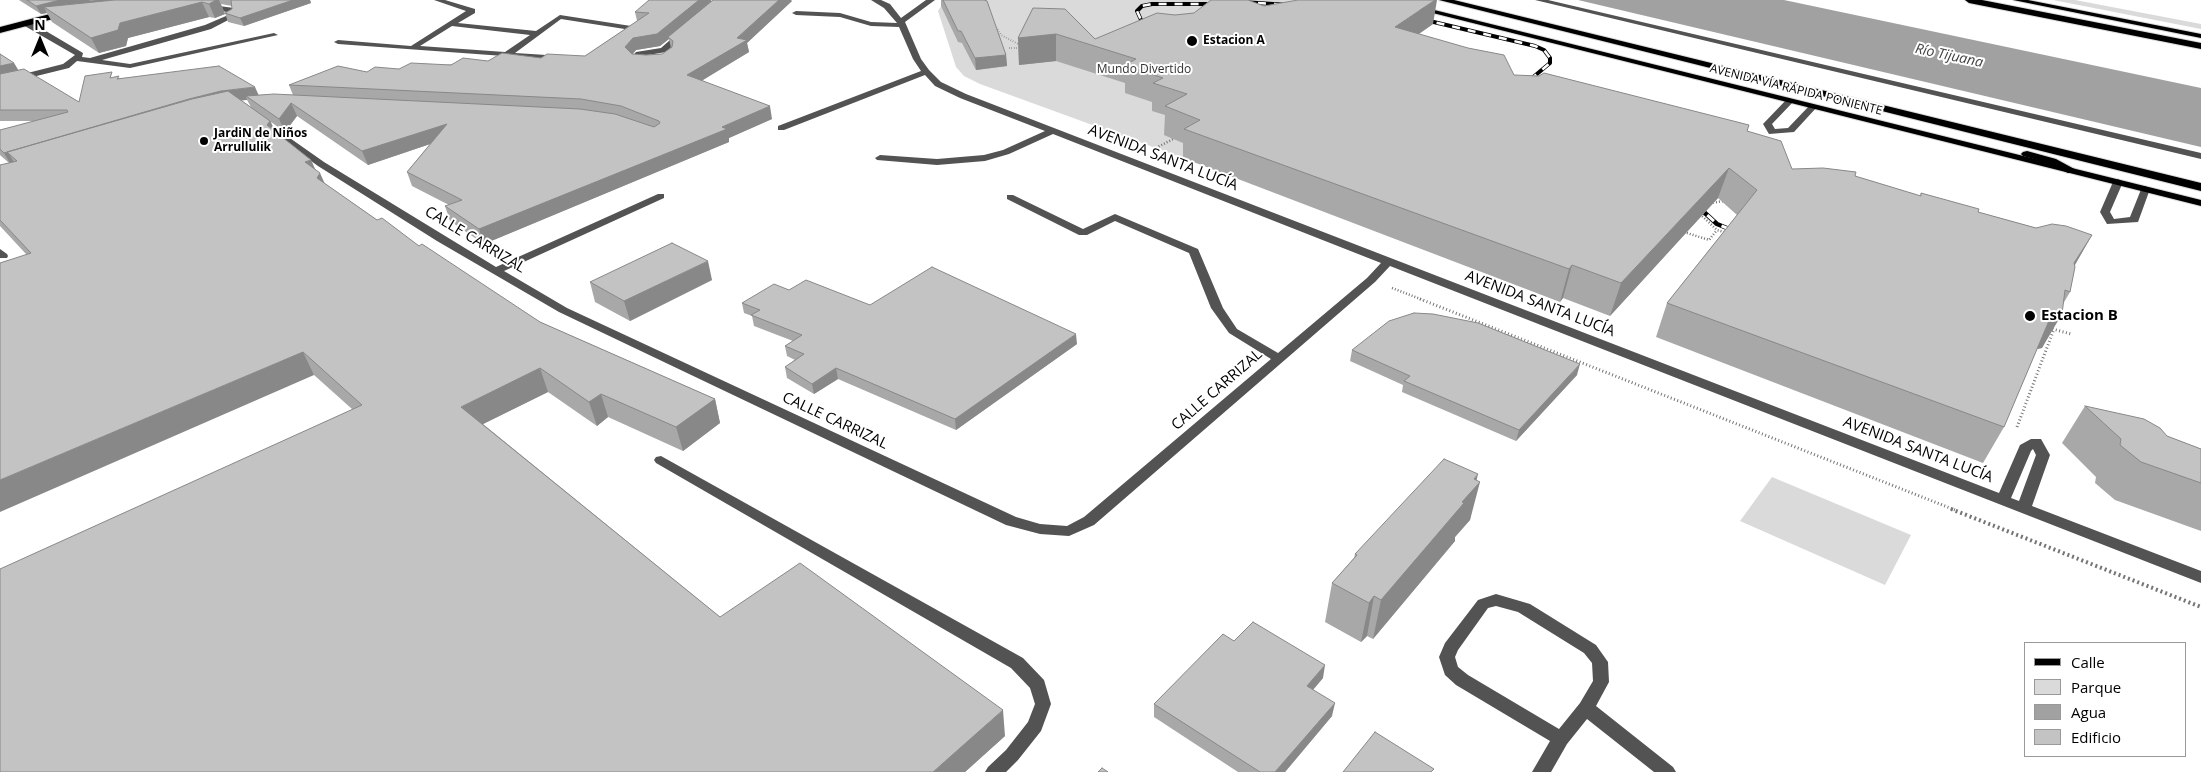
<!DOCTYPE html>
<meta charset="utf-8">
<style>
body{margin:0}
#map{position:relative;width:2201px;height:772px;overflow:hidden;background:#fff;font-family:"Open Sans",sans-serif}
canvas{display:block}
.legend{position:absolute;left:2024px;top:642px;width:162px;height:115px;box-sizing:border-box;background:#fff;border:1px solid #999;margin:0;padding:6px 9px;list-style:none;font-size:15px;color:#000}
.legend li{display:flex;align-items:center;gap:10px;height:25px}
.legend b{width:25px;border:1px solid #999}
.north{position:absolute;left:15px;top:15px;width:50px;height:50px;-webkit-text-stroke:4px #fff;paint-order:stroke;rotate:0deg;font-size:14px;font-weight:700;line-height:20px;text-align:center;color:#000}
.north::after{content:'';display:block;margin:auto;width:18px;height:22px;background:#000;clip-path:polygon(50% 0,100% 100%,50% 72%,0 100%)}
</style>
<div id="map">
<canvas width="2201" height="772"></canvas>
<ul class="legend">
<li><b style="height:6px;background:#000"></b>Calle</li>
<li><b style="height:14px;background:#dadada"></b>Parque</li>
<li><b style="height:14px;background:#a1a1a1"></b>Agua</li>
<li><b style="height:14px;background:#c3c3c3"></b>Edificio</li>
</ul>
<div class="north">N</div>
</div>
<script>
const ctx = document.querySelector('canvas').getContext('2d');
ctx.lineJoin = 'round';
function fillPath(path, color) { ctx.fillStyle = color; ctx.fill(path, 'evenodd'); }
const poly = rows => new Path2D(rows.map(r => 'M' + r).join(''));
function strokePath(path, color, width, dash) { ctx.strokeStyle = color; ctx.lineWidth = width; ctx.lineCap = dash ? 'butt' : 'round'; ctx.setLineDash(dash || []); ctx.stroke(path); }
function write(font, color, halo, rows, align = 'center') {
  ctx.font = font + ' "Open Sans",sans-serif'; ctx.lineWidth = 4; ctx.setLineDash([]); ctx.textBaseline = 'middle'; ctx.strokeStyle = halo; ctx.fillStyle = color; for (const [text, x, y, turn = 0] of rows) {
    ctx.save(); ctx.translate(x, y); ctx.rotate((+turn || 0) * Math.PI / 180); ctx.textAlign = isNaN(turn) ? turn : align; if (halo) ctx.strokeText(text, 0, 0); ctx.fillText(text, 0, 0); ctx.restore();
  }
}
const green = poly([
 [955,0,1291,0,1325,3,1183,158,980,84,964,76,956,67,938,11,942,5],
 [2053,0,2075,0,2201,24,2201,29],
 [1772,477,1911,535,1885,585,1740,521]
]);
const water = poly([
 [1578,0,1784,0,2201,88,2201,147]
]);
const pathFar3 = poly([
 [995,25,1001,35,1020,45],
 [1009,48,1023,48]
]);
const pathFar2 = poly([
 [1156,148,1177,137],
 [1710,203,1724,201],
 [1700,214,1717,230,1727,233],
 [1684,232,1709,240,1717,230],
 [1392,288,1423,300]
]);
const pathFar1 = poly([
 [1420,299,1955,510],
 [2049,328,2071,334],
 [2017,427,2054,329]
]);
const path = poly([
 [1951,509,2201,607]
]);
const minor = poly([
 [434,0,445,0,475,9,475,13,458,23,536,31,560,15,631,26,635,28,631,30,561,19,515,53,562,56,562,60,559,60,338,44,334,42,338,40,411,46,466,11,434,0],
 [452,26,530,35,505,52,420,46,452,26],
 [871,0,881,0,890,4,901,18,926,0,935,0,905,22,921,59,929,70,941,82,966,94,1999,493,2020,445,2031,439,2041,439,2050,455,2032,506,2201,571,2201,583,1390,266,1375,282,1094,525,1069,536,1040,534,1006,525,559,312,437,241,318,166,260,124,267,122,324,162,496,267,658,194,664,194,664,198,504,271,567,308,1016,517,1040,524,1067,526,1084,517,1271,359,1229,333,1211,308,1189,253,1115,221,1087,235,1079,235,1007,199,1007,195,1013,195,1083,229,1115,214,1198,249,1223,308,1237,329,1278,353,1367,278,1381,263,1053,134,1009,154,985,161,937,165,877,160,875,158,880,155,937,159,984,155,1003,150,1045,131,960,98,935,86,925,75,784,130,778,130,778,126,921,71,913,59,899,27,871,26,840,17,796,15,792,13,796,11,840,13,871,22,897,23,884,8,871,0],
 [2033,449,2036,455,2019,501,2011,498,2031,451,2033,449],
 [1535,0,1548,0,2201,153,2201,159,1535,0],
 [204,4,234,8,234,17,211,29,102,60,130,64,274,33,278,35,130,68,77,61,69,68,0,85,0,80,63,64,75,55,23,25,23,21,29,21,83,53,82,57,90,58,205,25,226,16,227,12,204,8,204,4],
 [679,32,686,34,666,52,642,56,639,59,647,61,647,65,635,64,630,59,636,52,661,48,679,32],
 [1787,99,1794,101,1772,124,1775,129,1788,128,1810,105,1817,107,1794,132,1769,134,1763,124,1787,99],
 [2118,179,2123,182,2110,212,2114,219,2130,217,2142,187,2145,186,2150,189,2138,222,2107,224,2100,212,2113,182,2118,179],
 [0,249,7,254,8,256,7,258,0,258,0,249],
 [661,456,1023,658,1044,680,1051,704,1041,731,1018,760,1006,772,985,772,988,767,1006,750,1028,722,1035,704,1030,688,1011,668,656,463,654,460,656,457,661,456],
 [1496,594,1530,604,1596,645,1608,662,1609,682,1596,706,1673,767,1676,772,1654,772,1587,719,1567,744,1551,772,1532,772,1550,741,1456,685,1445,675,1439,657,1445,643,1478,600,1496,594],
 [1496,606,1518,612,1584,653,1592,663,1593,681,1580,703,1559,729,1468,675,1458,667,1455,657,1458,650,1488,608,1496,606]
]);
const major = poly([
 [1381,0,1394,0,2201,200,2201,206,1381,0],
 [2013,0,2028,0,2201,34,2201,38,2013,0]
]);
const highway = poly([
 [1439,0,1454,0,2201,183,2201,191,1439,0],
 [1965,0,1982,0,2201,43,2201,49,1969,3,1965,0],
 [69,9,72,10,72,14,0,33,0,27,69,9],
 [2027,151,2056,159,2078,171,2076,173,2068,173,2048,163,2023,156,2021,154,2023,152,2027,151]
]);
const railFar1 = poly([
 [1242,2,1289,5],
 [1421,19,1535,46,1544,50,1550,58,1550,63,1525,84],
 [1147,33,1137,11,1142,6,1152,4,1217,4]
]);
const rail = poly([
 [1694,203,1717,224,1739,233]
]);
const wall = poly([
 [19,0,310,0,311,3,244,26,228,22,225,13,232,9,232,6,221,4,225,14,215,18,209,17,128,38,126,46,99,53,52,22,47,13,41,14],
 [941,0,984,0,1006,55,1007,66,976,70,962,43,958,42,941,6],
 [712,1,792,1,747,43,749,52,702,80,772,119,729,138,729,142,484,244,450,221,445,206,449,205,412,186,407,172,430,144,368,165,297,116,285,132,271,122,275,132,311,160,315,169,324,183,377,220,540,322,715,399,720,423,683,451,608,417,597,426,548,392,483,424,720,617,1005,736,965,772,352,409,314,375,26,254,0,226,0,165,9,163,0,155,0,130,35,121,0,121,0,54,14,63,18,70,79,102,114,77,120,78,259,95,293,95,289,85,367,72,488,61,585,56,637,21,635,12],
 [669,39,671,48,662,54,646,55,633,54,636,50,660,46],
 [241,100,247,100,251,107],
 [1264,6,1433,24,1419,34,1514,75,1747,131,1792,169,1855,176,1920,196,1921,193,1978,212,2036,228,2092,235,2075,265,2070,292,2063,304,2042,348,2037,349,2004,427,1983,463,1656,337,1667,303,1737,215,1718,198,1610,316,1563,298,1560,302,1183,158,1183,143,1164,135,1165,115,1152,111,1152,102,1125,93,1125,83,1056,61,1019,65,1018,38,1033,8,1095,39,1175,15],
 [712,280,630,321,595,302,590,282],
 [789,290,870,305,1077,344,956,430,838,379,814,394,787,378,785,367,795,360,787,356,785,346,793,341,754,326,752,316,744,313,742,303],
 [1352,350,1577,375,1516,441,1402,392,1403,385,1350,361],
 [2085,406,2201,449,2201,531,2115,500,2095,483,2096,477,2062,443],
 [1477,480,1470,520,1455,537,1455,541,1373,639,1367,636,1361,642,1325,622,1332,583,1354,558,1355,554],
 [1234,641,1323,678,1313,690,1332,716,1285,772,1238,772,1154,717,1154,704]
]);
const shadedWall = poly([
 [60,0,185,0,44,7,47,13,41,14,36,6],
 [216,0,219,0,225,14,215,18,209,4],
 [293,0,310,0,311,3,244,26,240,18],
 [699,0,711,0,712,3,668,37,669,39,660,46,636,50,628,59,625,47,633,38],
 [779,0,791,0,792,1,747,43,749,52,690,88,687,75,737,38],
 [1435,0,1437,0,1433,24,1391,53,1395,27],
 [202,2,209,17,128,38,126,46,99,53,91,38,120,23],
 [1056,34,1056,61,1019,65,1018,38],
 [1006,55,1007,66,976,70,975,58],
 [14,63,20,73,0,78,0,66],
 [255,87,260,98,246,96,247,100,226,102,189,99,221,91],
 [291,103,297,116,285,132,279,119],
 [770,106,772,119,729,138,729,142,484,244,479,229],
 [270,121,279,140,267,125],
 [447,124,451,137,368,165,362,151],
 [8,152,15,164,11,165,4,153],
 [311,160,318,176,320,173,329,193,305,162],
 [1729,168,1718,198,1610,316,1621,283],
 [2092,235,2073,268,2074,263],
 [708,261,712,280,630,321,624,301],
 [1572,265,1563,298,1560,302,1569,269],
 [2062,314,2042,348,2032,350,2051,316],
 [1076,334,1077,344,956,430,955,419],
 [303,352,314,375,0,512,0,480],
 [1580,364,1577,375,1516,441,1519,430],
 [540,368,548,392,471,430,461,407],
 [836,368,838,379,814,394,812,384],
 [601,394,608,417,597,426,589,402],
 [715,399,720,423,683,451,676,427],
 [1478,474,1475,487,1480,482,1470,520,1455,537,1455,541,1373,639,1381,600],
 [1374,596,1367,636,1361,642,1369,603],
 [1325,665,1323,678,1305,699,1307,686],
 [1335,703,1332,716,1285,772,1275,772],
 [1003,710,1005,736,965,772,933,772]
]);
const building = poly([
 [27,0,60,0,36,6,27,0],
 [90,0,101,0,85,2,90,0],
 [114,0,216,0,209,4,202,2,120,23,118,30,91,38,44,7,114,0],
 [231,0,293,0,240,18,225,13,232,9,231,0],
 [649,0,699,0,657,34,633,38,625,47,632,54,646,55,662,54,672,47,673,41,668,37,713,0,779,0,737,38,747,40,687,75,770,106,722,127,727,129,479,229,445,206,462,200,407,172,447,124,362,151,291,103,279,119,246,96,274,94,580,109,615,114,654,127,660,123,659,121,621,106,581,99,289,85,338,66,367,72,375,67,399,69,411,63,451,65,463,58,488,61,502,53,541,58,547,54,585,56,649,13,635,12,649,0],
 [943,0,984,0,987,1,1006,55,975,58,961,31,958,31,943,0],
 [1211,0,1248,0,1264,6,1298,0,1435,0,1395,27,1468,48,1504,55,1514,75,1539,76,1544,73,1749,125,1747,131,1781,141,1792,169,1823,168,1856,172,1855,176,1921,196,1921,193,1979,209,1978,212,2036,228,2052,224,2066,226,2092,235,2074,263,2075,267,2070,292,2065,290,2062,314,2051,316,2004,427,1667,303,1757,190,1729,168,1621,283,1572,265,1569,269,1184,129,1200,120,1165,106,1187,94,1153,83,1163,78,1125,65,1136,59,1056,34,1018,38,1033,8,1065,9,1095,39,1157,13,1175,15,1194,13,1211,0],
 [0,54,14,63,0,66,0,54],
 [219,66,255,87,221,91,189,99,4,153,0,149,0,130,68,112,67,110,0,110,0,74,24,69,79,102,85,76,112,72,110,78,119,76,117,79,219,66],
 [228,91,270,121,267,125,311,160,305,162,320,173,317,178,377,220,382,218,419,246,422,244,540,322,715,399,676,427,601,394,589,402,540,368,461,407,720,617,800,563,1003,710,933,772,0,772,0,569,362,405,303,352,0,480,0,263,31,253,0,220,0,165,17,161,7,152,192,99,228,91],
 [672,243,708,261,624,301,590,282,672,243],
 [932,267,1076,334,955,419,836,368,812,384,785,367,804,354,785,346,802,335,751,315,760,310,742,303,774,284,789,290,806,280,870,305,932,267],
 [1414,313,1433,314,1478,323,1580,364,1519,430,1404,381,1410,376,1352,350,1389,321,1414,313],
 [2085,406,2144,419,2160,428,2167,436,2201,449,2201,483,2141,462,2120,445,2121,439,2085,406],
 [1444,459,1478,474,1474,479,1480,482,1462,502,1464,503,1381,600,1374,596,1369,603,1332,583,1357,555,1355,554,1444,459],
 [1253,622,1325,665,1307,686,1335,703,1275,772,1260,772,1154,704,1223,634,1234,641,1253,622],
 [1375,732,1434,769,1431,772,1343,772,1375,732],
 [1102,768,1108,772,1098,772,1102,768]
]);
const markers = [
 [1192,41,6,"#000"],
 [204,141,5,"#000"],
 [2030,316,6,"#000"]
];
const farPoinames = [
 ["Estacion A",1203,41],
 ["JardiN de Niños",214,134],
 ["Arrullulik",214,148]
];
const farParknames = [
 ["Mundo Divertido",1144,70]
];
const farStreetnames = [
 ["AVENIDA VÍA RÁPIDA PONIENTE",1796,90,14]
];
const farWaternames = [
 ["Río Tijuana",1949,56,12]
];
const streetNames = [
 ["AVENIDA SANTA LUCÍA",1163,158,21],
 ["CALLE CARRIZAL",475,240,31],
 ["AVENIDA SANTA LUCÍA",1540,304,21],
 ["CALLE CARRIZAL",1217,390,-41],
 ["CALLE CARRIZAL",835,421,25],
 ["AVENIDA SANTA LUCÍA",1918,450,21]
];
const poiNames = [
 ["Estacion B",2041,316]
];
fillPath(green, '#dadada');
fillPath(water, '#a1a1a1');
strokePath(major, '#dbdbdb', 2);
strokePath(highway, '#dbdbdb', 2);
strokePath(pathFar3, '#757575', 2, [0.5, 2]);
strokePath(pathFar2, '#757575', 2.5, [1, 2]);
strokePath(pathFar1, '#757575', 3, [1, 2.5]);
strokePath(path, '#757575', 4, [2, 3]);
fillPath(minor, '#535353');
fillPath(major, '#000');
fillPath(highway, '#000');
strokePath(railFar1, '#000', 4);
strokePath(rail, '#000', 4.5);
strokePath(railFar1, '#fff', 2.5, [8]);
strokePath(rail, '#fff', 3, [9]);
fillPath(wall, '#a8a8a8');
fillPath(shadedWall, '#888');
fillPath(building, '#c3c3c3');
strokePath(building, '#888', 1);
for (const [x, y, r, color] of markers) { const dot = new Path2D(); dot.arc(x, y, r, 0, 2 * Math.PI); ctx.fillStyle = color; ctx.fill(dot); strokePath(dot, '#fff', 2); }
write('bold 12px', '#000', '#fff', farPoinames, 'left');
write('12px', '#313131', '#fff', farParknames);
write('12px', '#000', '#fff', farStreetnames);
write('italic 14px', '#424242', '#fff', farWaternames);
write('15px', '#000', '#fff', streetNames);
write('bold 15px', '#000', '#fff', poiNames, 'left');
</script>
